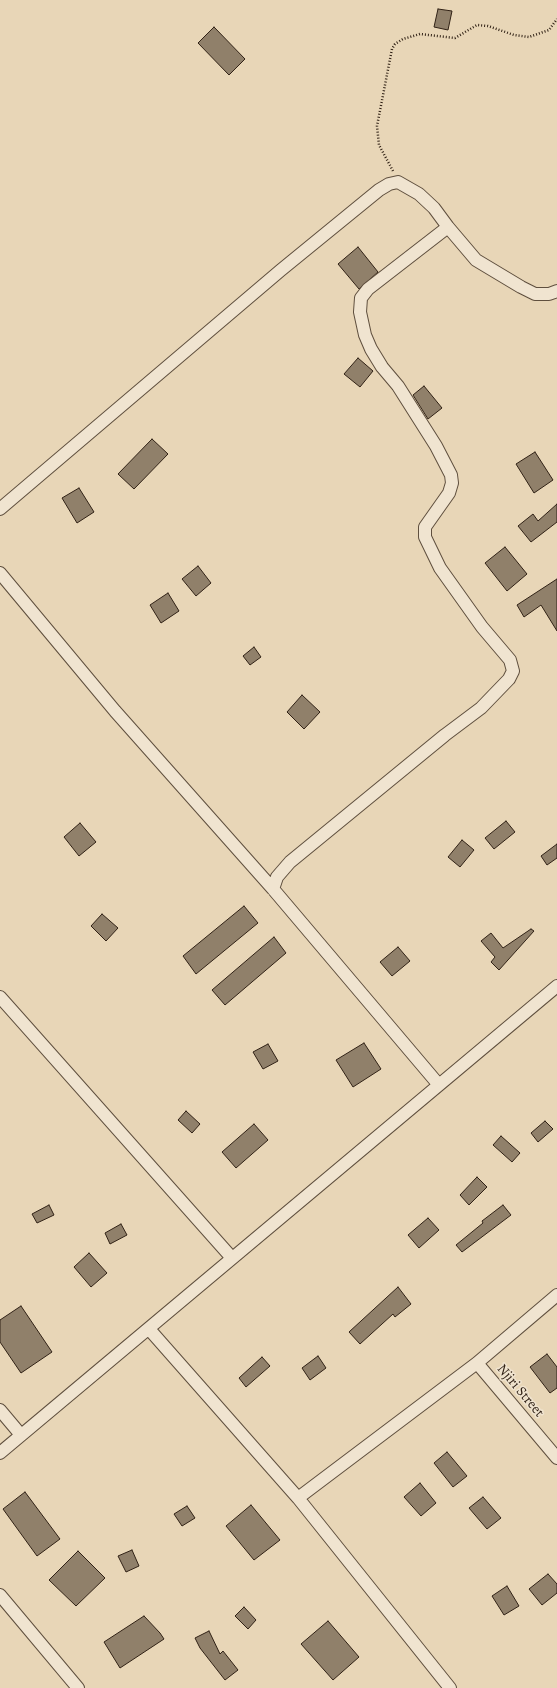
<!DOCTYPE html>
<style>
body{margin:0}
canvas{display:block;background:#e8d6b7}
</style>
<canvas width="557" height="1688"></canvas>
<script>
const ctx = document.querySelector('canvas').getContext('2d');
ctx.lineJoin = 'round';
function fillPath(path, color) { ctx.fillStyle = color; ctx.fill(path, 'evenodd'); }
const poly = rows => new Path2D(rows.map(r => 'M' + r).join(''));
function strokePath(path, color, width, dash) { ctx.strokeStyle = color; ctx.lineWidth = width; ctx.lineCap = dash ? 'butt' : 'round'; ctx.setLineDash(dash || []); ctx.stroke(path); }
function write(font, color, halo, rows, align = 'center') {
  ctx.font = font + ' Alegreya,serif'; ctx.lineWidth = 3; ctx.setLineDash([]); ctx.textBaseline = 'middle'; ctx.strokeStyle = halo; ctx.fillStyle = color; for (const [text, x, y, turn = 0] of rows) {
    ctx.save(); ctx.translate(x, y); ctx.rotate((+turn || 0) * Math.PI / 180); ctx.textAlign = isNaN(turn) ? turn : align; if (halo) ctx.strokeText(text, 0, 0); ctx.fillText(text, 0, 0); ctx.restore();
  }
}
const building = poly([
 [438,9,452,11,448,30,434,27,438,9],
 [214,27,245,59,229,75,198,43,214,27],
 [358,247,378,272,359,289,338,264,358,247],
 [358,358,373,371,360,387,344,374,358,358],
 [424,386,442,408,428,419,413,395,424,386],
 [152,439,168,454,134,489,118,474,152,439],
 [535,452,553,480,534,493,516,464,535,452],
 [79,488,94,512,77,523,62,498,79,488],
 [557,504,557,522,531,542,518,526,533,514,538,521,557,504],
 [505,547,527,574,507,591,485,563,505,547],
 [198,566,211,583,196,596,182,579,198,566],
 [557,579,557,631,541,605,524,617,517,605,557,579],
 [168,593,179,611,161,623,150,605,168,593],
 [254,647,261,657,250,665,243,656,254,647],
 [302,695,320,712,304,729,287,712,302,695],
 [506,821,515,832,494,849,485,838,506,821],
 [80,823,96,842,79,856,64,837,80,823],
 [462,840,474,850,460,867,448,857,462,840],
 [557,844,557,858,547,865,541,856,557,844],
 [244,906,258,923,196,974,183,956,244,906],
 [102,914,118,928,106,941,91,926,102,914],
 [531,929,534,931,499,970,491,962,495,957,481,941,491,933,503,948,531,929],
 [274,937,286,953,225,1005,212,990,274,937],
 [398,947,410,961,392,976,380,962,398,947],
 [364,1043,381,1069,353,1087,336,1060,364,1043],
 [268,1044,278,1061,263,1069,253,1052,268,1044],
 [186,1111,200,1124,192,1133,178,1120,186,1111],
 [545,1121,553,1129,538,1142,531,1133,545,1121],
 [254,1124,268,1140,236,1168,222,1152,254,1124],
 [501,1136,520,1153,512,1162,493,1145,501,1136],
 [477,1177,487,1187,469,1205,460,1195,477,1177],
 [49,1205,54,1215,37,1223,32,1214,49,1205],
 [503,1205,511,1215,462,1252,456,1245,483,1223,482,1221,503,1205],
 [428,1218,439,1230,419,1248,408,1235,428,1218],
 [121,1224,127,1235,110,1244,105,1233,121,1224],
 [89,1253,107,1273,91,1287,74,1267,89,1253],
 [398,1287,411,1304,395,1317,393,1314,360,1344,349,1332,398,1287],
 [21,1306,52,1352,21,1373,0,1342,0,1320,21,1306],
 [547,1354,557,1367,557,1388,550,1393,530,1367,547,1354],
 [318,1356,326,1368,310,1380,302,1368,318,1356],
 [262,1357,270,1366,246,1387,239,1378,262,1357],
 [447,1452,467,1476,453,1487,434,1463,447,1452],
 [420,1483,436,1503,421,1516,404,1497,420,1483],
 [25,1492,60,1539,37,1556,3,1509,25,1492],
 [483,1497,501,1518,487,1529,469,1508,483,1497],
 [251,1505,280,1540,254,1560,226,1526,251,1505],
 [187,1506,195,1518,182,1526,174,1514,187,1506],
 [132,1550,139,1566,126,1572,118,1556,132,1550],
 [78,1551,105,1578,76,1606,49,1580,78,1551],
 [548,1574,557,1584,557,1593,542,1605,529,1589,548,1574],
 [507,1586,519,1606,504,1615,492,1596,507,1586],
 [244,1607,256,1620,248,1629,235,1616,244,1607],
 [144,1616,160,1633,164,1639,120,1668,104,1642,144,1616],
 [328,1621,359,1657,333,1680,301,1644,328,1621],
 [209,1631,220,1654,223,1651,238,1670,225,1680,200,1648,195,1638,209,1631]
]);
const path = poly([
 [393,171,379,145,377,126,392,49,395,44,403,39,420,34,455,38,477,25,488,26,514,35,529,37,549,30,557,19]
]);
const street = poly([
 [0,509,281,270,379,190,389,184,398,182,419,194,434,208,448,227,476,260,521,287,535,294,549,294,557,291],
 [0,573,115,711,273,889,439,1085],
 [273,889,277,877,290,862,445,735,481,708,509,679,513,671,510,660,482,627,440,568,425,537,425,527,449,493,452,483,451,475,436,446,398,386,382,367,371,349,365,335,360,312,361,298,368,289,448,227],
 [0,997,232,1258],
 [149,1329,298,1498,450,1688],
 [477,1363,557,1458],
 [0,1410,21,1435],
 [0,1453,557,986],
 [298,1498,477,1363,557,1295],
 [0,1595,78,1688]
]);
const streetNames = [
 ["Njiri Street",520,1391,50]
];
fillPath(building, '#90806a');
strokePath(building, '#312216', 1);
strokePath(street, '#5f4f3e', 14);
strokePath(path, '#312216', 2.5, [1, 2]);
strokePath(street, '#f0e4d0', 12);
write('14px', '#312216', '#f0e4d0', streetNames);
</script>
